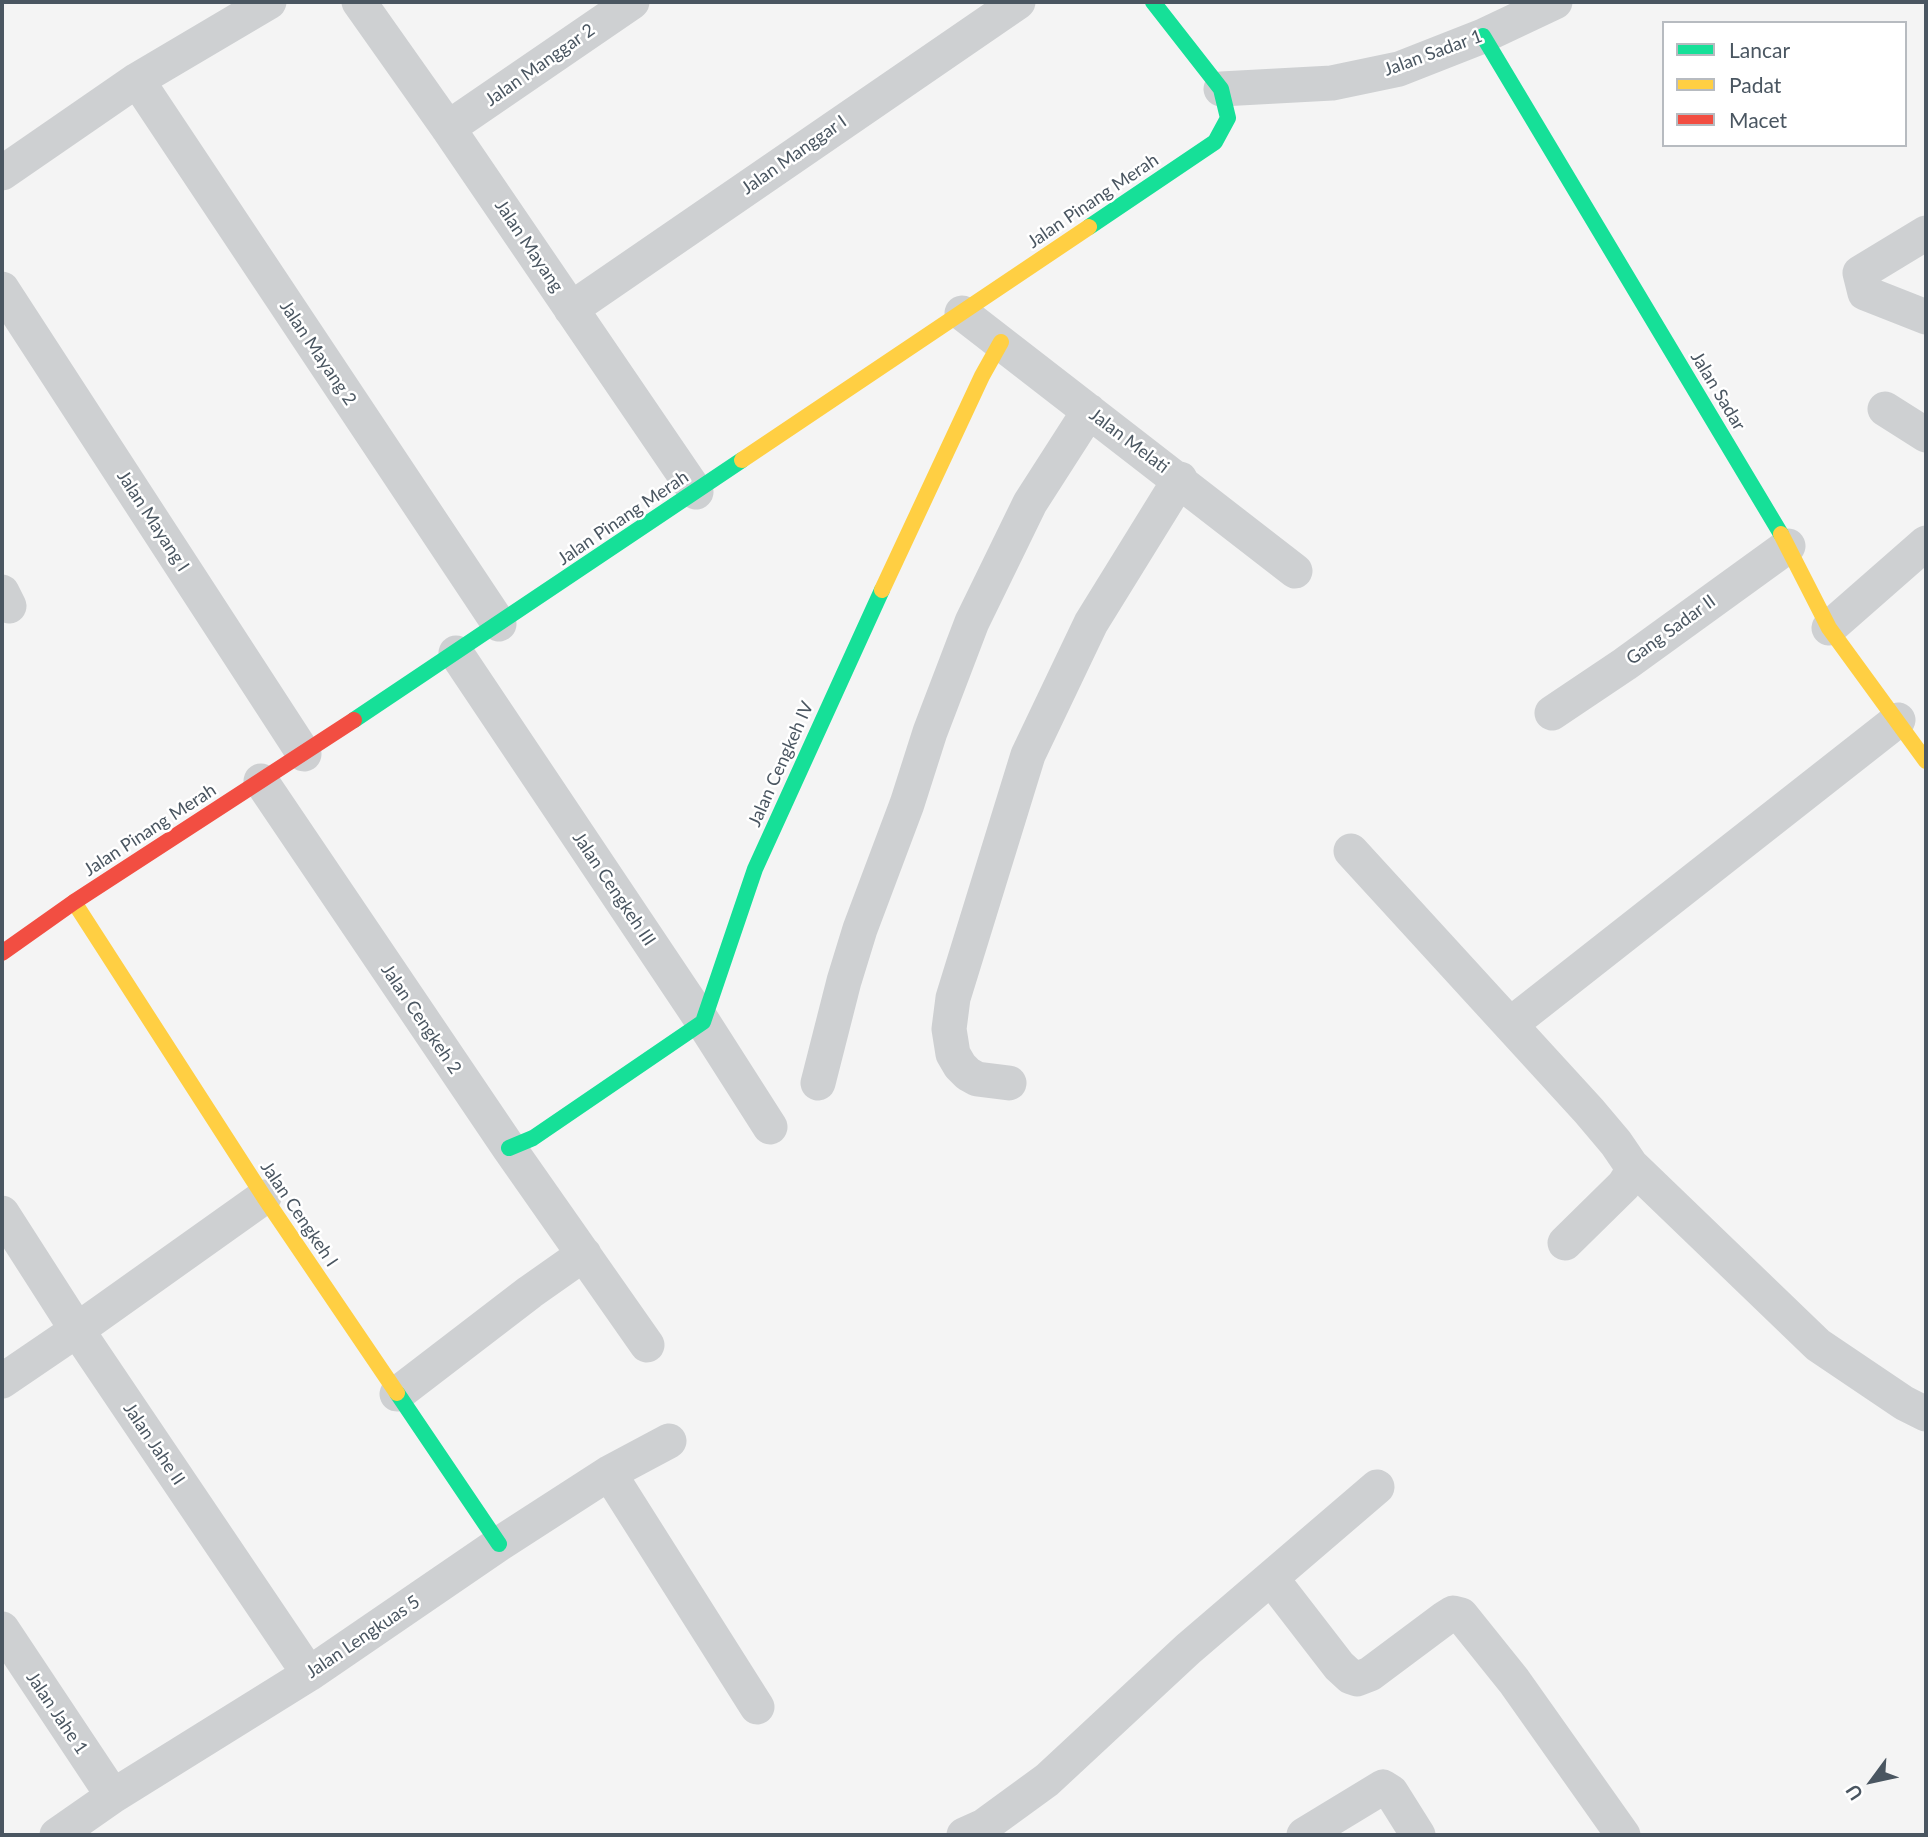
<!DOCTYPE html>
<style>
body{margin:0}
#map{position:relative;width:1928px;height:1837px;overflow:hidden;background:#f4f4f4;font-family:Lato,sans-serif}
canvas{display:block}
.frame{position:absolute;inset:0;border:4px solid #4a5661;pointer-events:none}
.legend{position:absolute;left:1662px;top:21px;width:245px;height:126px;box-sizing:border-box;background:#fff;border:2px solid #b7bbc0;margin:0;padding:9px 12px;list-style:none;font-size:21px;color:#4a5661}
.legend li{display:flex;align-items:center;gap:14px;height:35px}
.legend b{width:35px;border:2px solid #b7bbc0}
.north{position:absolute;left:1837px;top:1746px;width:70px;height:70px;-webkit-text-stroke:5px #fff;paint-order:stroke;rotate:237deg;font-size:19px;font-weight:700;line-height:28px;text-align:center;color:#4a5661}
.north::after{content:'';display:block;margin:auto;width:24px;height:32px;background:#4a5661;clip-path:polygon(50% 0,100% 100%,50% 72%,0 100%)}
</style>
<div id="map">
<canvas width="1928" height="1837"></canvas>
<div class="frame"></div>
<ul class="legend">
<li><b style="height:9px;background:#16e098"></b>Lancar</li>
<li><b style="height:9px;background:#ffcf43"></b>Padat</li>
<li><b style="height:9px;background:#f24e42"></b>Macet</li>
</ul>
<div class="north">U</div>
</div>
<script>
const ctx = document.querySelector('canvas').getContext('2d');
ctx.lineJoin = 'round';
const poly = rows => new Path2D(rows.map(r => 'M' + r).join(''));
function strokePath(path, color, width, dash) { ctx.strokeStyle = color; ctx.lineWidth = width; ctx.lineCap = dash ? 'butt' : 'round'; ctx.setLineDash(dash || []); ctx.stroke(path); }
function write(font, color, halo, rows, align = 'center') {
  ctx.font = font + ' Lato,sans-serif'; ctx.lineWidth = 5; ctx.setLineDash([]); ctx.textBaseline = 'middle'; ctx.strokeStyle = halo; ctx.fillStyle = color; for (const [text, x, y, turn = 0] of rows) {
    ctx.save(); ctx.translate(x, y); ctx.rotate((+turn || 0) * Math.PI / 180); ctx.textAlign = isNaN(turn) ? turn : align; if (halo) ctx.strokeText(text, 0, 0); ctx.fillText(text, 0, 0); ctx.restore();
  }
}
const street = poly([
 [359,2,448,128,696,492],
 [137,80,499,624],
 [1221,89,1332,83,1399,69,1483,36,1555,2],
 [448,128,632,2],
 [2,173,137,80,269,2],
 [1926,233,1860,273,1865,293,1926,317],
 [2,289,304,754],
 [571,309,1018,2],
 [962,313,1295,571],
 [1885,409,1926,435],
 [2,592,9,606],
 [1829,628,1926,543],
 [456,653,703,1022,770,1127],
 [1552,713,1625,664,1788,546],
 [261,781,509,1148,647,1345],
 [1351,851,1589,1111,1616,1143,1631,1165,1631,1174,1624,1185,1565,1243],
 [1511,1024,1898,720],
 [818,1083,844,981,860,929,907,804,930,732,972,622,1030,503,1089,411],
 [1009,1083,977,1079,968,1074,960,1066,953,1054,949,1029,953,998,1028,755,1091,623,1180,479],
 [1631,1165,1818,1345,1904,1403,1926,1414],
 [2,1213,77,1330,309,1674],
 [2,1381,77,1330,264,1197],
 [397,1394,530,1292,584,1254],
 [609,1473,757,1707],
 [1271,1578,1339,1666,1351,1677,1357,1679,1370,1674,1445,1618,1453,1613,1461,1615,1514,1681,1623,1835],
 [2,1629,113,1796],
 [57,1835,113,1796,309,1674,499,1544,609,1473,669,1441],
 [964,1835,984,1826,1047,1780,1188,1649,1377,1487],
 [1304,1835,1383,1787,1391,1792,1418,1835]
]);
const fast = poly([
 [1483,36,1781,534],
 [1089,227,1215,142,1228,118,1221,89,1153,2],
 [354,720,742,460],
 [509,1148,533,1138,703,1022,755,869,882,590],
 [397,1393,499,1544]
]);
const slow = poly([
 [742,460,1089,227],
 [1781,534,1829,628,1926,761],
 [882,590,982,376,1001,342],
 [74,902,264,1197,397,1393]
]);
const jam = poly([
 [2,953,74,902,354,720]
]);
const streetNames = [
 ["Jalan Sadar 1",1433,53,-20],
 ["Jalan Manggar 2",540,65,-35],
 ["Jalan Manggar I",794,155,-35],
 ["Jalan Pinang Merah",1093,201,-34],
 ["Jalan Mayang",529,246,56],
 ["Jalan Mayang 2",318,353,56],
 ["Jalan Sadar",1718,391,59],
 ["Jalan Melati",1129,441,37],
 ["Jalan Pinang Merah",623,518,-34],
 ["Jalan Mayang I",153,521,57],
 ["Gang Sadar II",1671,630,-36],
 ["Jalan Cengkeh IV",781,764,-66],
 ["Jalan Pinang Merah",150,830,-33],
 ["Jalan Cengkeh III",614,889,56],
 ["Jalan Cengkeh 2",421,1019,56],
 ["Jalan Cengkeh I",299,1214,56],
 ["Jalan Jahe II",154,1444,56],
 ["Jalan Lengkuas 5",363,1637,-34],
 ["Jalan Jahe 1",57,1713,56]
];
strokePath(street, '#ced0d2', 35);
strokePath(fast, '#16e098', 16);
strokePath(slow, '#ffcf43', 16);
strokePath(jam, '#f24e42', 16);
write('18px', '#4a5661', '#fff', streetNames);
</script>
